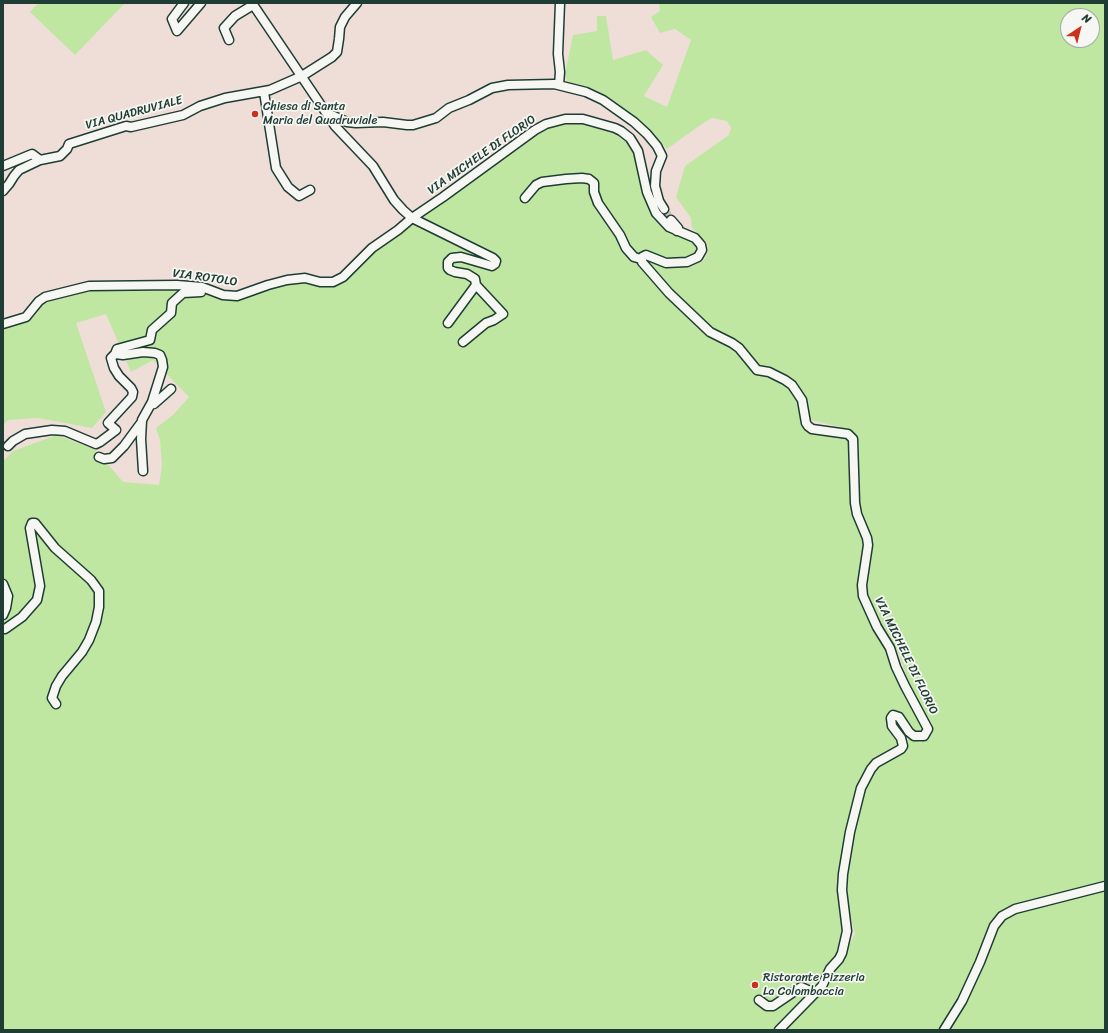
<!DOCTYPE html>
<style>
body{margin:0}
#map{position:relative;width:1108px;height:1033px;overflow:hidden;background:#efded7;font-family:Sriracha,sans-serif}
canvas{display:block}
.frame{position:absolute;inset:0;border:4px solid #1f3d34;pointer-events:none}
.north{position:absolute;left:1060px;top:8px;width:40px;height:40px;box-sizing:border-box;background:#f6f6f2;border:1px solid #a0aca6;border-radius:50%;rotate:35deg;font-size:11px;font-weight:700;line-height:16px;text-align:center;color:#1f3d34}
.north::after{content:'';display:block;margin:auto;width:14px;height:18px;background:#c8321e;clip-path:polygon(50% 0,100% 100%,50% 72%,0 100%)}
</style>
<div id="map">
<canvas width="1108" height="1033"></canvas>
<div class="frame"></div>
<div class="north">N</div>
</div>
<script>
const ctx = document.querySelector('canvas').getContext('2d');
ctx.lineJoin = 'round';
function fillPath(path, color) { ctx.fillStyle = color; ctx.fill(path, 'evenodd'); }
const poly = rows => new Path2D(rows.map(r => 'M' + r).join(''));
function strokePath(path, color, width, dash) { ctx.strokeStyle = color; ctx.lineWidth = width; ctx.lineCap = dash ? 'butt' : 'round'; ctx.setLineDash(dash || []); ctx.stroke(path); }
function write(font, color, halo, rows, align = 'center') {
  ctx.font = font + ' Sriracha,sans-serif'; ctx.lineWidth = 3.5; ctx.setLineDash([]); ctx.textBaseline = 'middle'; ctx.strokeStyle = halo; ctx.fillStyle = color; for (const [text, x, y, turn = 0] of rows) {
    ctx.save(); ctx.translate(x, y); ctx.rotate((+turn || 0) * Math.PI / 180); ctx.textAlign = isNaN(turn) ? turn : align; if (halo) ctx.strokeText(text, 0, 0); ctx.fillText(text, 0, 0); ctx.restore();
  }
}
const green = poly([
 [38,3,125,3,75,55,30,12],
 [659,3,1105,3,1105,884,1038,899,1007,907,997,914,989,929,978,957,955,1006,939,1030,786,1030,834,969,842,959,855,934,849,911,846,888,858,812,868,778,872,771,897,756,908,745,907,738,902,730,920,743,932,734,933,726,909,684,899,654,877,616,867,592,867,583,871,564,872,547,870,535,863,518,859,501,858,459,856,439,853,432,848,429,811,420,808,413,785,376,760,365,734,339,714,330,682,301,660,275,647,262,647,261,663,266,674,267,693,266,704,260,708,252,707,243,692,228,691,218,676,197,685,166,729,135,731,128,727,121,712,118,699,126,667,149,638,120,615,105,567,81,565,74,573,35,597,31,597,16,606,16,613,60,646,50,663,65,644,96,667,107,691,40,675,29,660,33,651,17,660,11],
 [1068,16,1092,16,1092,40,1068,40],
 [574,123,593,126,613,132,627,141,634,153,643,193,652,215,667,231,687,239,697,247,698,250,696,253,686,258,678,259,667,258,646,250,642,251,638,254,636,259,638,264,642,270,649,276,666,296,707,335,736,351,755,374,768,377,783,384,789,388,797,401,801,424,805,430,811,433,847,438,849,440,851,503,853,516,863,539,864,545,858,585,859,597,873,630,886,650,906,700,923,728,921,732,915,732,902,714,898,711,891,711,887,716,886,723,899,745,874,760,867,766,857,787,846,831,838,873,837,890,842,931,841,942,836,956,827,967,818,983,774,1030,3,1030,3,461,13,451,57,435,96,450,123,482,159,485,162,466,160,440,156,428,173,415,189,397,153,360,131,372,106,314,76,323,106,412,92,428,38,418,8,420,3,425,3,329,28,321,35,316,42,305,48,302,90,291,176,290,201,292,222,300,237,301,269,289,287,284,305,283,319,287,334,287,346,281,375,251,401,234,415,221,537,134,557,125],
 [1105,889,1105,1030,948,1030,965,1002,1000,922,1016,911]
]);
const minorTunnel = poly([
 [664,209,671,220]
]);
const minor = poly([
 [184,3,172,19,177,31,201,3],
 [252,3,335,126,373,166,394,200,403,210,412,218,493,258,496,261,495,264,492,266,461,257,452,258,448,262,448,268,450,270,455,272,467,274,475,279,476,285,503,314,494,320,486,323,463,342],
 [229,40,224,28,235,16,253,5],
 [559,85,560,72,558,54,560,3],
 [264,92,276,168,288,187,299,196,310,190],
 [327,113,347,122,356,123,383,122,407,125,413,125,436,118,449,108,469,100,492,88,508,85,554,84,586,92,603,100,634,122,647,134,657,146,662,156,656,171,655,186,659,201,664,209],
 [3,166,32,154,40,160,60,156,67,149,69,144,126,126,131,127,183,115,200,106,225,98,270,90,302,76,332,57,337,52,339,39,340,27,345,17,357,3],
 [3,191,9,184,14,176,19,170,40,160],
 [525,198,536,185,542,182,566,179,582,178,589,179,594,183,594,192,598,203,620,235,626,248,634,257,641,259],
 [671,220,678,228,677,231],
 [448,323,476,285],
 [3,324,26,317,39,301,45,297,89,286,177,285,202,287,223,295,237,296,268,285,287,280,305,278,320,282,333,282,343,277,372,248,398,230,412,218,443,197,535,130,546,124,565,119,583,119,615,128,621,131,630,138,638,151,647,192,656,213,669,227,695,238,701,245,702,250,698,257,687,262,666,263,646,255,642,257,642,262,669,293,710,332,732,343,739,348,757,370,769,372,785,380,792,385,802,400,806,423,808,426,812,429,848,434,853,439,855,503,857,514,867,538,868,545,862,585,863,596,877,627,890,648,896,667,905,686,928,729,924,736,914,736,909,732,899,717,893,715,891,718,892,726,901,738,903,746,901,749,876,763,871,769,861,788,850,832,843,874,842,890,847,931,842,953,839,959,830,969,822,986,779,1030],
 [171,389,154,404,152,402,163,367,162,360,160,355,155,353,143,352,123,355,115,354,117,349,150,340,152,330,171,313,172,303,183,293,201,292],
 [8,446,13,441,25,434,52,430,65,431,96,444,100,442,116,430,108,423,132,397,133,392,131,388,119,376,114,368,111,358,115,354],
 [99,457,104,459,112,458,124,446,141,423],
 [143,471,141,439,142,420,152,402],
 [3,584,8,596,6,608,3,615],
 [3,629,5,629,22,617,37,600,40,586,30,528,32,523,35,523,55,548,91,580,99,591,99,607,96,622,89,640,82,652,62,676,56,686,52,698,56,704],
 [759,1000,767,1006,773,1006,801,987,808,990,813,995],
 [944,1030,962,1001,980,962,994,926,1002,916,1015,909,1105,886]
]);
const markers = [
 [255,114,4,"#c8321e"],
 [755,985,4,"#c8321e"]
];
const poiNames = [
 ["Chiesa di Santa",263,107],
 ["Maria del Quadruviale",263,121],
 ["Ristorante Pizzeria",763,978],
 ["La Colombaccia",763,992]
];
const streetNames = [
 ["VIA QUADRUVIALE",134,113,-15],
 ["VIA MICHELE DI FLORIO",482,155,-35],
 ["VIA ROTOLO",205,278,8],
 ["VIA MICHELE DI FLORIO",906,656,64]
];
fillPath(green, '#bfe7a2');
strokePath(minorTunnel, '#c5beb6', 8, [8, 4]);
strokePath(minor, '#1f3d34', 11);
strokePath(minor, '#f6f6f2', 8);
for (const [x, y, r, color] of markers) { const dot = new Path2D(); dot.arc(x, y, r, 0, 2 * Math.PI); ctx.fillStyle = color; ctx.fill(dot); strokePath(dot, '#f6f6f2', 1.5); }
write('12px', '#1f3d34', '#f6f6f2', poiNames, 'left');
write('12px', '#1f3d34', '#f6f6f2', streetNames);
</script>
